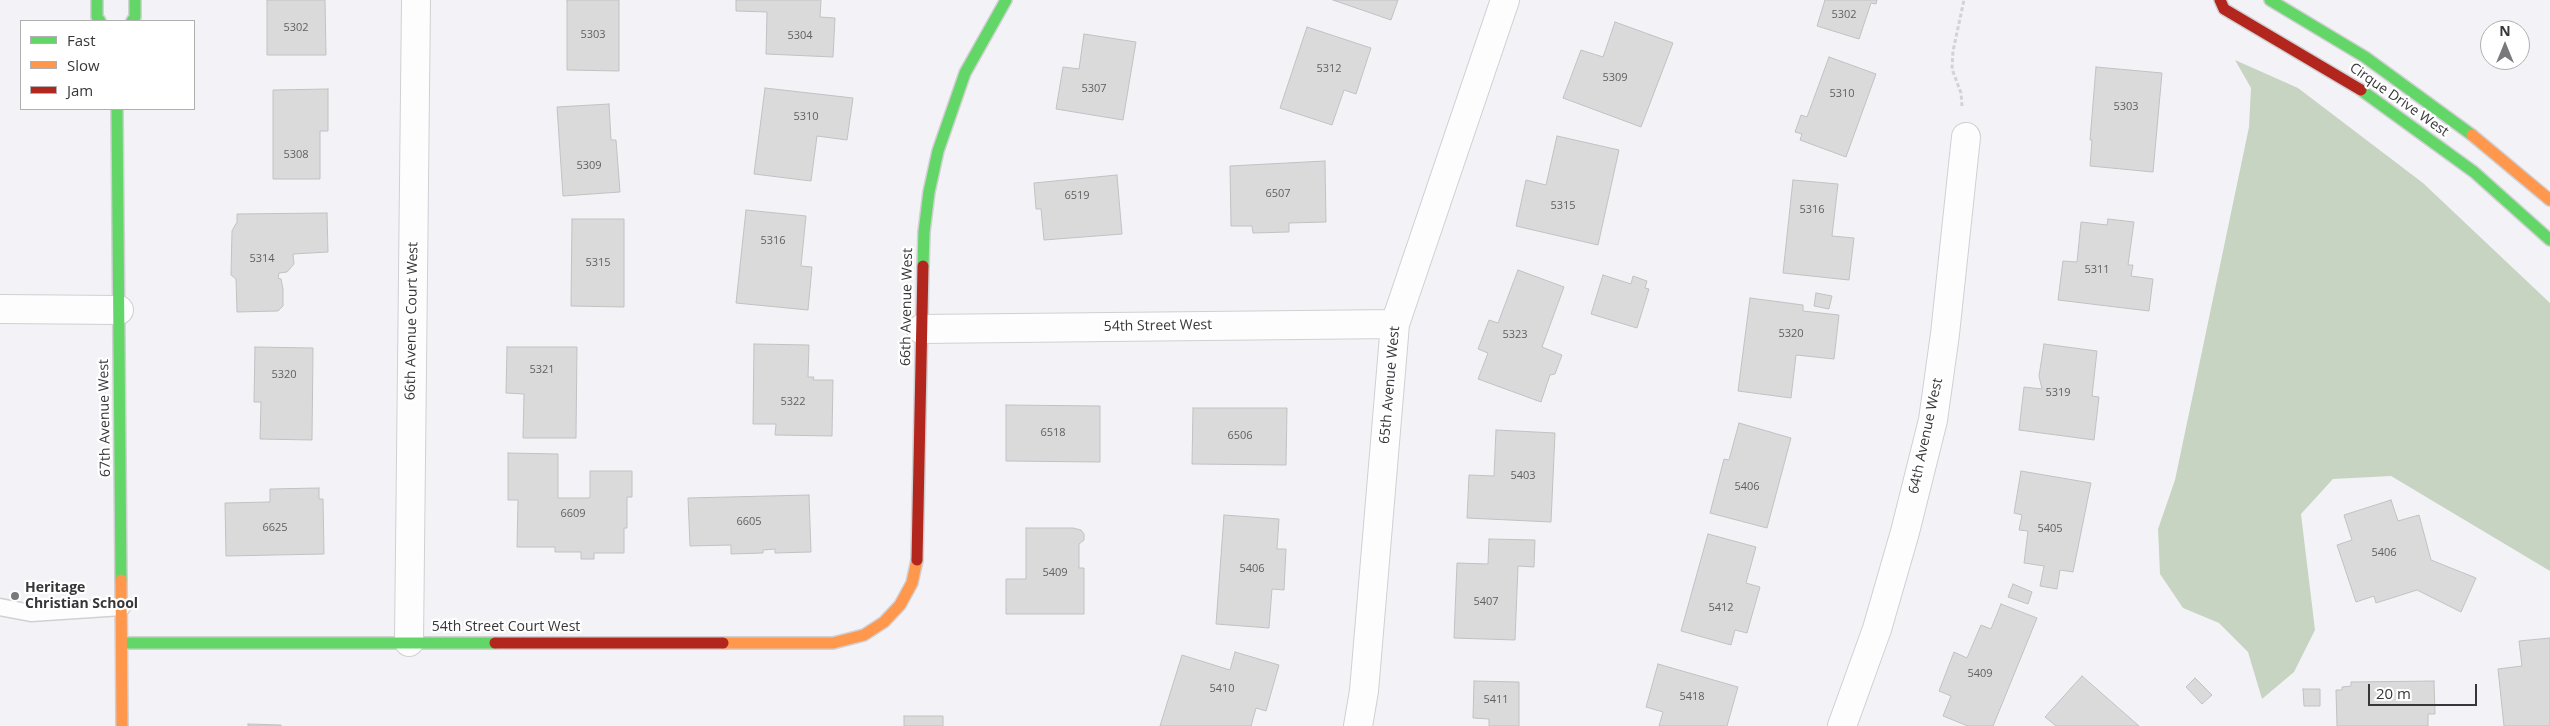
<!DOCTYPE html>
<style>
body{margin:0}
#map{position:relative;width:2550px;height:726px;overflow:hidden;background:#f3f3f7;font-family:"Open Sans",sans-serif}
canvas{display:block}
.legend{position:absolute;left:20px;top:20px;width:175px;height:90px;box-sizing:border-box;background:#fff;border:1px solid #afafb0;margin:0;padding:6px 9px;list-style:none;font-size:15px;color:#373639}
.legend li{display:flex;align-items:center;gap:10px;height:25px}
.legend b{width:25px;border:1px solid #afafb0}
.north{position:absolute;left:2480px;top:20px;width:50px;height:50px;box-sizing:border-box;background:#fff;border:1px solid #afafb0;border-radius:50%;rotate:0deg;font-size:14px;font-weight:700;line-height:20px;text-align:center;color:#373639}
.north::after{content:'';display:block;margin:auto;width:18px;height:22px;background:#79787c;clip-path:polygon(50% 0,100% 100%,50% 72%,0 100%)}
.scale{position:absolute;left:2368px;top:684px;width:109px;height:22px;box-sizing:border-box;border:2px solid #373639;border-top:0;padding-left:6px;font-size:15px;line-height:18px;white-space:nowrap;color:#373639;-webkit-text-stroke:4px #fff;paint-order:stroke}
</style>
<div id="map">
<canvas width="2550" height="726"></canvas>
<ul class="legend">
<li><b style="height:6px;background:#63d668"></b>Fast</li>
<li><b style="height:6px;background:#ff974d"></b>Slow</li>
<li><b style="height:6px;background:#b3261e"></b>Jam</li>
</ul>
<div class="north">N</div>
<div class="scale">20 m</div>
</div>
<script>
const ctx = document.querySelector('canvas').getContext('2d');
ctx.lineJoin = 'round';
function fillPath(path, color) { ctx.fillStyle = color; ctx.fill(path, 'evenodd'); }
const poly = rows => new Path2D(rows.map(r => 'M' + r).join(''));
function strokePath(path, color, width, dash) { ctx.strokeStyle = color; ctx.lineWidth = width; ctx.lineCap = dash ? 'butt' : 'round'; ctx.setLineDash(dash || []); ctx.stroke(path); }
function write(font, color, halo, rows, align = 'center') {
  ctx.font = font + ' "Open Sans",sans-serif'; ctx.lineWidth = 4.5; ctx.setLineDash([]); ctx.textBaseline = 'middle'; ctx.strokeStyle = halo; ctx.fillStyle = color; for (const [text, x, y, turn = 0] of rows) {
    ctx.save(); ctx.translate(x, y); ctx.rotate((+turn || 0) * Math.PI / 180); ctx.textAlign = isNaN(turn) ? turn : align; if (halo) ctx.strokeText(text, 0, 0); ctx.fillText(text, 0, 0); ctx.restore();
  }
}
const forest = poly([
 [2235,60,2298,88,2423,183,2550,303,2550,571,2391,476,2333,479,2301,514,2315,630,2294,672,2262,699,2248,652,2219,623,2183,608,2160,574,2158,529,2175,480,2249,127,2251,88]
]);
const building = poly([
 [267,0,325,0,326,55,267,55,267,0],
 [567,0,619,0,619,71,567,70,567,0],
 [736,0,821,0,820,17,835,18,833,57,766,54,767,12,736,11,736,0],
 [1333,0,1398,0,1391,20,1333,0],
 [1825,0,1877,0,1876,4,1871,3,1859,39,1817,26,1825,0],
 [1615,22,1673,43,1641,127,1563,98,1581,50,1603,57,1615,22],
 [1307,27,1371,48,1356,94,1344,90,1332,125,1280,108,1307,27],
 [1084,34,1136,42,1123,120,1056,109,1063,67,1079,69,1084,34],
 [1829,57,1876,74,1846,157,1800,140,1802,134,1795,132,1801,115,1807,117,1829,57],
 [2096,67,2162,73,2153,172,2090,166,2092,140,2090,140,2096,67],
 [765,88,853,98,847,140,817,136,811,181,754,174,765,88],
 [328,89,328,131,320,131,320,179,273,179,273,90,328,89],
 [609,104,611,140,616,140,620,192,563,196,557,107,609,104],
 [1557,136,1619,150,1598,245,1516,226,1526,180,1546,185,1557,136],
 [1325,161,1326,222,1289,223,1289,232,1253,233,1252,226,1231,226,1230,166,1325,161],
 [1117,175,1122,234,1044,240,1041,209,1036,209,1034,183,1117,175],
 [1793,180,1838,184,1832,236,1854,238,1849,280,1783,273,1793,180],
 [746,210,806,216,801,266,812,267,808,310,736,303,746,210],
 [327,213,328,252,293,254,294,264,287,272,279,273,278,278,281,279,283,289,283,306,278,311,237,312,236,279,231,275,232,231,237,222,237,214,327,213],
 [572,219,624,219,624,307,571,306,572,219],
 [2108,219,2134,222,2128,265,2133,265,2131,276,2153,279,2149,311,2058,300,2063,261,2077,262,2081,222,2107,225,2108,219],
 [1518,270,1564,287,1542,347,1562,355,1555,374,1550,375,1541,402,1478,379,1488,353,1478,349,1489,320,1498,323,1518,270],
 [1603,275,1631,284,1633,276,1647,281,1645,288,1649,289,1637,328,1591,314,1603,275],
 [1816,293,1832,296,1829,309,1814,306,1816,293],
 [1750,298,1803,305,1803,311,1839,315,1834,359,1796,355,1791,398,1738,391,1750,298],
 [754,344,809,345,808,377,814,377,813,380,833,380,832,436,775,435,776,424,753,424,754,344],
 [2044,344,2097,351,2092,396,2099,397,2094,440,2019,430,2024,387,2042,389,2039,376,2044,344],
 [255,347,313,348,312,440,260,439,261,402,254,402,255,347],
 [507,347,577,347,576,438,523,438,524,394,506,393,507,347],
 [1006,405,1100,406,1100,462,1006,461,1006,405],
 [1193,408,1287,408,1286,465,1192,464,1193,408],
 [1739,423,1791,438,1767,528,1710,513,1724,459,1729,460,1739,423],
 [1496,430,1555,433,1551,522,1467,518,1469,475,1494,476,1496,430],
 [508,453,558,454,558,498,588,498,590,497,590,471,632,471,632,497,627,497,627,528,624,528,624,553,594,553,594,559,581,559,581,552,555,552,555,547,517,547,518,500,508,500,508,453],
 [2021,471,2091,483,2073,572,2060,570,2057,589,2040,586,2044,566,2024,563,2028,531,2019,530,2022,515,2014,513,2021,471],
 [319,488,319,499,323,499,324,554,226,556,225,503,270,502,270,489,319,488],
 [809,495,811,552,775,553,775,549,763,550,763,553,731,554,731,545,690,546,688,498,809,495],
 [2391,500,2398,521,2419,515,2431,560,2476,578,2461,612,2417,590,2376,603,2374,596,2356,602,2337,545,2352,540,2344,515,2391,500],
 [1224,515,1279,519,1277,549,1286,549,1284,590,1272,589,1269,628,1216,624,1224,515],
 [1026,528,1073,528,1081,530,1084,534,1084,540,1079,544,1079,568,1084,568,1084,614,1006,614,1006,579,1026,579,1026,528],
 [1708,534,1756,547,1746,583,1760,587,1747,633,1735,630,1731,645,1681,631,1708,534],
 [1489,539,1535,540,1534,567,1518,566,1515,640,1454,638,1457,563,1488,564,1489,539],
 [2013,584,2032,592,2028,604,2008,597,2013,584],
 [2001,604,2037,618,1993,726,1968,726,1943,716,1951,696,1939,691,1954,652,1967,658,1981,625,1991,629,2001,604],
 [2550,638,2550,726,2504,726,2498,669,2522,666,2519,641,2550,638],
 [1235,652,1279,665,1266,711,1256,708,1251,726,1160,726,1182,655,1230,670,1235,652],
 [1658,664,1738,687,1727,726,1659,726,1663,712,1646,707,1658,664],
 [2082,676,2139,726,2056,726,2045,717,2082,676],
 [2195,678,2212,695,2202,704,2186,687,2195,678],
 [1474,681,1519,682,1519,726,1489,726,1489,719,1473,718,1474,681],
 [2434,681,2435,714,2428,714,2428,726,2337,726,2336,690,2342,690,2342,687,2351,686,2351,682,2434,681],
 [2303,689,2320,689,2320,706,2304,706,2303,689],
 [904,716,943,716,943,726,904,726,904,716],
 [248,724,281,725,281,726,248,726,248,724]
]);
const path = poly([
 [1962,106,1961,93,1952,69,1953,51,1964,0]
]);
const lane = poly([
 [0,607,31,613,122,607]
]);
const street = poly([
 [0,309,119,310],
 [921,329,1395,324],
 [409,642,416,0],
 [1358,726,1364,691,1395,324,1505,0],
 [1842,726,1877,629,1905,532,1933,420,1945,334,1966,137]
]);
const fast = poly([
 [97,0,97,17,100,21],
 [2270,0,2365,57,2472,135],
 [132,21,135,17,135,0],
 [2361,90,2474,172,2550,240],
 [117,109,121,580],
 [923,266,924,232,929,192,938,151,965,73,1006,0],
 [122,643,495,643]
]);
const slow = poly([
 [2472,135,2550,200],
 [121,580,122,726],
 [723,643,833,643,864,635,884,622,900,605,912,583,917,560]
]);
const jam = poly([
 [2220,0,2224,9,2361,90],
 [917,560,923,266],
 [495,643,723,643]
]);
const markers = [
 [15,596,5,"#79787c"]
];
const numberNames = [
 ["5302",1844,15],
 ["5302",296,28],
 ["5303",593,35],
 ["5304",800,36],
 ["5312",1329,69],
 ["5309",1615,78],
 ["5307",1094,89],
 ["5310",1842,94],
 ["5303",2126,107],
 ["5310",806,117],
 ["5308",296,155],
 ["5309",589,166],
 ["6507",1278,194],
 ["6519",1077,196],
 ["5315",1563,206],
 ["5316",1812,210],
 ["5316",773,241],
 ["5314",262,259],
 ["5315",598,263],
 ["5311",2097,270],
 ["5320",1791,334],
 ["5323",1515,335],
 ["5321",542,370],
 ["5320",284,375],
 ["5319",2058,393],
 ["5322",793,402],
 ["6518",1053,433],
 ["6506",1240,436],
 ["5403",1523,476],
 ["5406",1747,487],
 ["6609",573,514],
 ["6605",749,522],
 ["6625",275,528],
 ["5405",2050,529],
 ["5406",2384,553],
 ["5406",1252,569],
 ["5409",1055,573],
 ["5407",1486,602],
 ["5412",1721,608],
 ["5409",1980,674],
 ["5410",1222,689],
 ["5418",1692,697],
 ["5411",1496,700]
];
const streetNames = [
 ["Cirque Drive West",2399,100,35],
 ["66th Avenue West",907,307,-89],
 ["66th Avenue Court West",412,321,-89],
 ["54th Street West",1158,326,-1],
 ["65th Avenue West",1390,385,-85],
 ["67th Avenue West",105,418,-91],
 ["64th Avenue West",1926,436,-78],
 ["54th Street Court West",506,627]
];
const poiNames = [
 ["Heritage",25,588],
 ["Christian School",25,604]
];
fillPath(forest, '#c7d4c2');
fillPath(building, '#dbdadb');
strokePath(building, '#c2c1c2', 1);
strokePath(lane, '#d0d0d3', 19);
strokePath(street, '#d0d0d3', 30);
strokePath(fast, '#d0d0d3', 14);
strokePath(slow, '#d0d0d3', 14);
strokePath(jam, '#d0d0d3', 14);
strokePath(path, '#d3d3d4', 3, [4, 2.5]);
strokePath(lane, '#fdfdfe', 16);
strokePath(street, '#fdfdfe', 28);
strokePath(fast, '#63d668', 11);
strokePath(slow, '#ff974d', 11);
strokePath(jam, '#b3261e', 11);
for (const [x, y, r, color] of markers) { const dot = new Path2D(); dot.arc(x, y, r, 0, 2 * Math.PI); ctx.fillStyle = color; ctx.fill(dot); strokePath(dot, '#fff', 2); }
write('11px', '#605f62', null, numberNames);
write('14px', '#373639', '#fff', streetNames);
write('bold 14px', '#373639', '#fff', poiNames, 'left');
</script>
